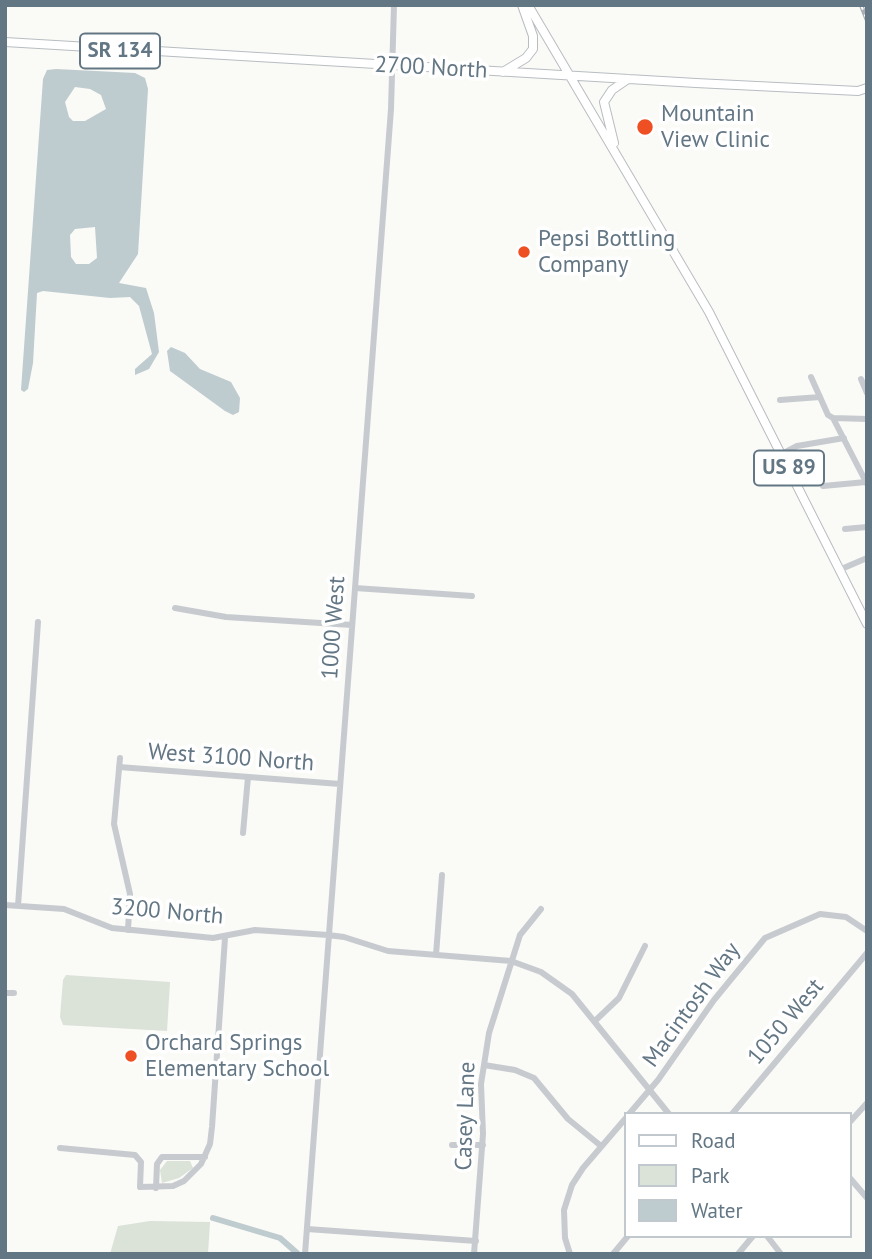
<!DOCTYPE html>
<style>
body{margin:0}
#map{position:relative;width:872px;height:1259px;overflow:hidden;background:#fafaf7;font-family:"PT Sans",sans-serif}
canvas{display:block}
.frame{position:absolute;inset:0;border:7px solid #637684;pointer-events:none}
.legend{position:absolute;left:624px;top:1112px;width:228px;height:126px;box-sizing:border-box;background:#fff;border:2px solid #c1c8ce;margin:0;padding:9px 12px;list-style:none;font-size:21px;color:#637684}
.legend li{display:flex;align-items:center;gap:14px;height:35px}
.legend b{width:35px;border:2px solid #c1c8ce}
</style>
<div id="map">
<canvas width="872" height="1259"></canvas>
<div class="frame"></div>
<ul class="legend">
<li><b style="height:9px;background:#fff"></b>Road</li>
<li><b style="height:19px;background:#dbe2d8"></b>Park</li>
<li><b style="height:19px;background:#becbcf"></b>Water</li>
</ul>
</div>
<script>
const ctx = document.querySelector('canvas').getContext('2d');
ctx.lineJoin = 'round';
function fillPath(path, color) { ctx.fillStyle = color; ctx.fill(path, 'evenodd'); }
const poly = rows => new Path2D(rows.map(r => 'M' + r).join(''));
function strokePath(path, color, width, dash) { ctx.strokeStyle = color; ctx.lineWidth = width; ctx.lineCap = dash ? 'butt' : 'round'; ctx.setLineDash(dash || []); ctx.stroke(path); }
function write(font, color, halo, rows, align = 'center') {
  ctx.font = font + ' "PT Sans",sans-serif'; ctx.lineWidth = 7; ctx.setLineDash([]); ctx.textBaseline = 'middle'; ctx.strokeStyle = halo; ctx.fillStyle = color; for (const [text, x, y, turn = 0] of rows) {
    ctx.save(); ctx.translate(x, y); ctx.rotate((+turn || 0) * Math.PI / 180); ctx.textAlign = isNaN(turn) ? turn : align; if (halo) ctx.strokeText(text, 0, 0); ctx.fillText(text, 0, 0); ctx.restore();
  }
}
const green = poly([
 [66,975,170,982,167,1031,63,1025,60,1017,63,980],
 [167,1161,190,1161,193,1168,179,1178,162,1183,160,1170],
 [150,1221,210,1222,208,1254,110,1254,118,1226]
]);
const water = poly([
 [56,69,135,73,145,78,148,89,138,254,119,283,146,288,154,313,159,352,149,369,135,375,135,369,152,354,139,306,130,297,110,298,43,291,37,293,33,363,28,389,24,392,21,390,43,79,47,70],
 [75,87,90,89,101,95,106,109,85,121,73,121,69,117,65,102],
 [95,227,97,258,89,264,76,264,71,257,70,235,75,229],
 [171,347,185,353,200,369,231,382,240,398,239,412,233,415,225,411,170,371,167,351]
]);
const canal = poly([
 [213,1218,280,1238,297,1253]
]);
const minor = poly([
 [811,377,828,415,833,418,867,484],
 [861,379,867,393],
 [780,400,820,397],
 [833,418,867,419],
 [782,454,797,446,844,438],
 [823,486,866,482],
 [845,529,867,527],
 [839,570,867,558],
 [355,588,472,596],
 [175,608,226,617,352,625],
 [120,758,114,824,130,894,128,930],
 [119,767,340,784],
 [243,833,248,777],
 [5,905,64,909,112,928,213,938,255,930,328,935,344,937,388,951,511,961,541,972,572,994,669,1114],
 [18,906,38,622],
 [436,955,442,875],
 [5,993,14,993],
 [596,1020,619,998,645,946],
 [484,1065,515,1070,534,1078,568,1119,601,1146],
 [629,1114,658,1080,714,1000,765,938,820,914,846,917,867,931],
 [732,1114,867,953],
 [849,1123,867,1103],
 [452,1145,483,1145],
 [60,1148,135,1155,141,1162,140,1187,173,1186,184,1181,201,1164,210,1144,212,1127,225,938],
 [849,1177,867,1198],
 [156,1188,157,1164,162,1157,205,1157],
 [307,1229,476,1241],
 [767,1236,781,1254],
 [305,1254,391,109,394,5],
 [474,1254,483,1134,481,1084,489,1033,520,935,541,909],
 [570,1254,565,1238,564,1210,572,1185,583,1168,625,1119],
 [613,1254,628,1236],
 [738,1254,753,1236]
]);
const major = poly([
 [528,5,709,312,867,624],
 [5,42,696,83,858,91,867,88],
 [503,72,526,58,533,49,533,36,522,5],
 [614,143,604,102,612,90,628,79]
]);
const rail = poly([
 [861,5,867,20]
]);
const markers = [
 [645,127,9,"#ee5023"],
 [524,252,7,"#ee5023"],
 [131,1056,7,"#ee5023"]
];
const shields = [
 [120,51,80],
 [789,468,70]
];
const shieldNames = [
 ["SR 134",120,51],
 ["US 89",789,468]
];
const streetNames = [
 ["2700 North",431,68,3],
 ["1000 West",334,628,-86],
 ["West 3100 North",231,758,4],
 ["3200 North",167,912,5],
 ["Macintosh Way",692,1005,-54],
 ["1050 West",786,1022,-50],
 ["Casey Lane",466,1116,-88]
];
const poiNames = [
 ["Mountain",661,114],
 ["View Clinic",661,140],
 ["Pepsi Bottling",538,239],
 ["Company",538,265],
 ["Orchard Springs",145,1043],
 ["Elementary School",145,1069]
];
fillPath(green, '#dbe2d8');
fillPath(water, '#becbcf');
strokePath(canal, '#becbcf', 6);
strokePath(major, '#b8bdc1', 10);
strokePath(minor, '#c7cbcf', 6);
strokePath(major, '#fff', 8);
strokePath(rail, '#a7aeb4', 4.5);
strokePath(rail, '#fff', 2, [5]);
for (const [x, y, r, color] of markers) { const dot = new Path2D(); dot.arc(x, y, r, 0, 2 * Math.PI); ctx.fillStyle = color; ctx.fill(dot); strokePath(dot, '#fff', 2.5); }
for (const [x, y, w] of shields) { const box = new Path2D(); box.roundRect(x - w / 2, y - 17.5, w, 35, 5); ctx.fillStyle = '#fff'; ctx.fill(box); strokePath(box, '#637684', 2); }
write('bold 21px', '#637684', null, shieldNames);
write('23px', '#637684', '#fff', streetNames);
write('23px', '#637684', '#fff', poiNames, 'left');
</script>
